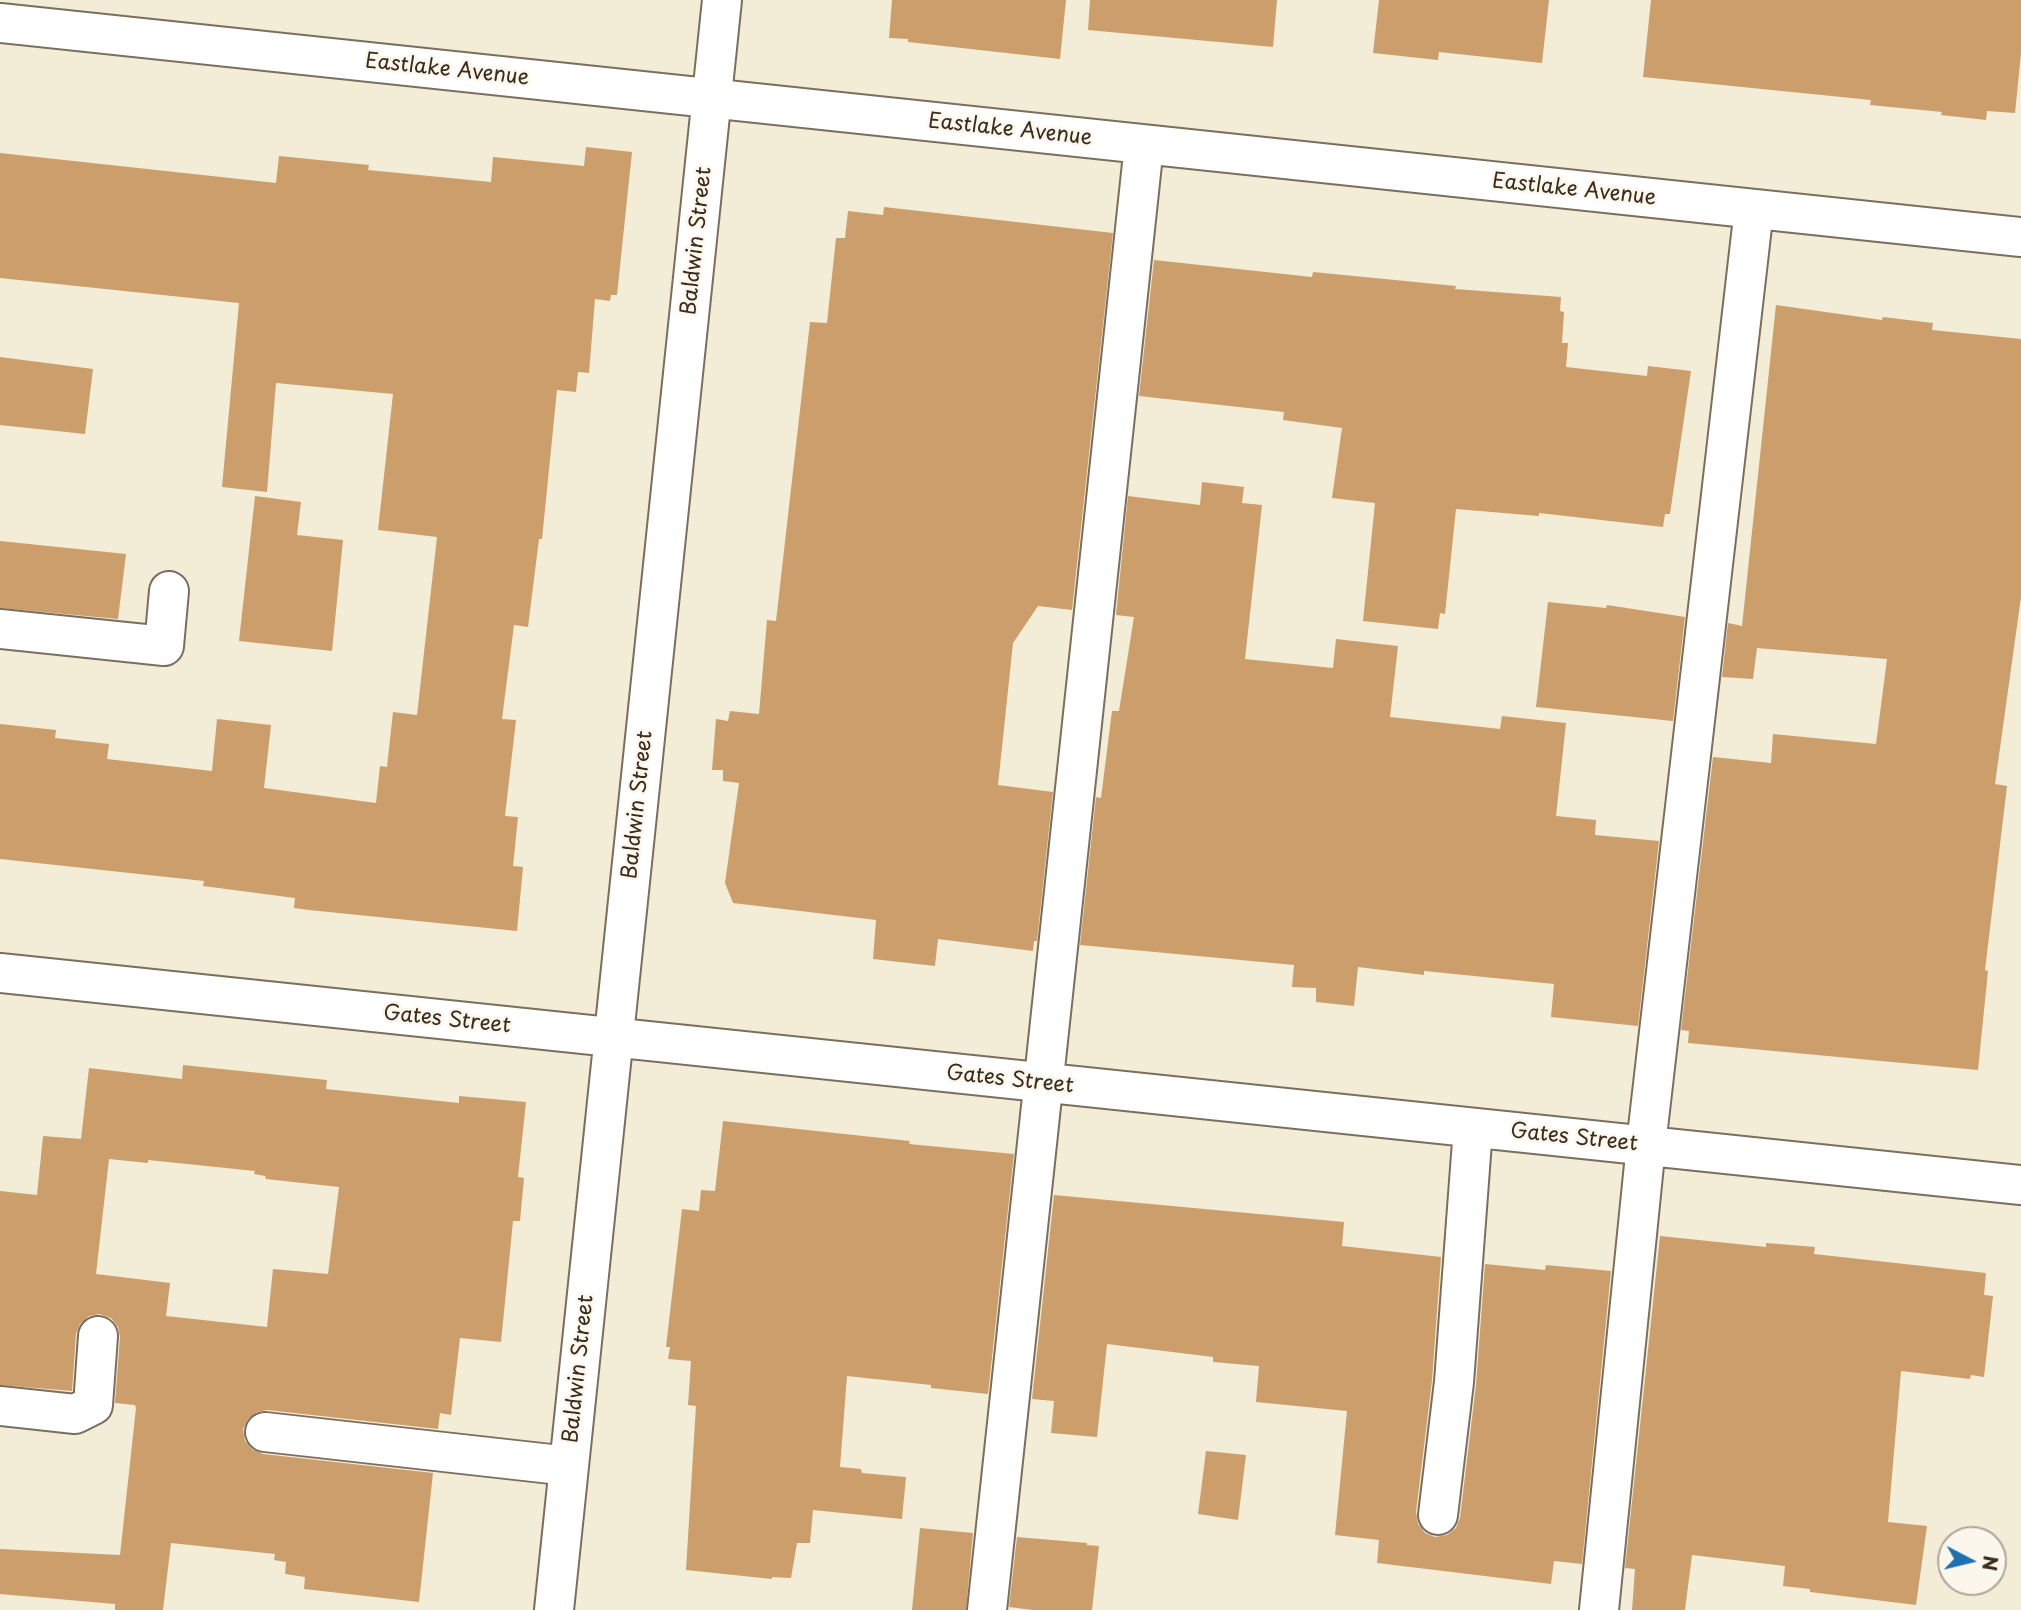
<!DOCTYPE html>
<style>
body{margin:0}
#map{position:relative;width:2021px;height:1610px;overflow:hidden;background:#f3ecd6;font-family:"Playpen Sans",sans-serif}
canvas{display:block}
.north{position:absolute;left:1937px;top:1526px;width:70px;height:70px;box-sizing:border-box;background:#fbf7ec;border:2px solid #aea59a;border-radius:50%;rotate:97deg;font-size:19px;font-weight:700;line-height:28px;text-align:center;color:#3b2a1e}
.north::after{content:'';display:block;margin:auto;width:24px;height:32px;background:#1f6fb2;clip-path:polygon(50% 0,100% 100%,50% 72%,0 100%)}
</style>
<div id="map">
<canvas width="2021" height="1610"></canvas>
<div class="north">N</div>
</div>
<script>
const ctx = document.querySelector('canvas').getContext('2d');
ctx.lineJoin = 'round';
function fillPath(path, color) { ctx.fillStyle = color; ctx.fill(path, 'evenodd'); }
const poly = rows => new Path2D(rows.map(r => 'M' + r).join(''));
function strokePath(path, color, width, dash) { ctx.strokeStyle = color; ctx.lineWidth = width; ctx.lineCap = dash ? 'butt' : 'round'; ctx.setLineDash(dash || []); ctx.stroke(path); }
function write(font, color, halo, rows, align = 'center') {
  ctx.font = font + ' "Playpen Sans",sans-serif'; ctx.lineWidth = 5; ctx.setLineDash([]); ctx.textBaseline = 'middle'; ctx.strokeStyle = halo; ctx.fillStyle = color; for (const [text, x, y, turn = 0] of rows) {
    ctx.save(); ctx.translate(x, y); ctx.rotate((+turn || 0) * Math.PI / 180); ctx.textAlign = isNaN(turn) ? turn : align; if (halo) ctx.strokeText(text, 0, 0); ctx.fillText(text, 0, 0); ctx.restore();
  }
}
const building = poly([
 [892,0,1066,0,1060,59,908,42,908,39,889,38],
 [1090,0,1277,0,1273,47,1088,30],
 [1379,0,1549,0,1542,63,1439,52,1438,60,1373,53],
 [1651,0,2021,0,2021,53,2015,113,1987,111,1986,120,1941,115,1942,112,1870,105,1871,100,1643,77],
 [586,147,632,152,617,295,611,295,610,301,595,299,589,373,578,372,576,392,557,390,542,539,539,539,528,627,514,625,502,719,516,720,505,816,518,817,513,866,523,867,517,931,309,910,294,908,295,898,203,886,204,881,0,859,0,724,56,730,55,738,109,744,107,759,212,771,217,719,271,725,264,788,376,803,380,766,387,767,393,712,417,715,437,537,378,530,393,394,276,383,267,492,222,487,239,303,0,278,0,153,276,183,279,156,369,165,368,170,491,182,493,157,584,166],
 [884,207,1113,233,1072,610,1038,606,1013,643,998,785,1053,792,1037,941,1034,941,1033,951,938,939,935,966,873,959,876,920,733,903,725,883,739,783,723,781,723,770,712,770,716,719,728,721,730,711,759,714,767,620,776,621,810,322,827,323,836,238,845,238,848,211,883,215],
 [1154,260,1312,277,1313,272,1456,286,1455,289,1561,297,1560,311,1564,312,1562,343,1568,343,1566,367,1647,376,1648,366,1691,371,1670,514,1665,514,1663,527,1539,513,1539,516,1456,509,1445,614,1440,613,1438,629,1363,621,1375,503,1332,498,1342,428,1283,420,1284,412,1139,396],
 [1776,305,1882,320,1883,317,1933,323,1932,330,2021,339,2021,597,1995,784,2007,786,1985,970,1988,971,1978,1070,1688,1043,1689,1031,1681,1030,1713,757,1771,763,1773,734,1876,744,1887,659,1757,648,1753,679,1722,677,1728,623,1742,626],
 [0,357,93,369,85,434,0,425],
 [1202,482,1244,487,1242,503,1262,505,1245,659,1333,668,1336,639,1398,646,1390,717,1500,729,1502,716,1566,723,1556,816,1596,820,1595,835,1659,841,1638,1026,1551,1017,1554,984,1424,971,1424,975,1358,967,1354,1006,1316,1002,1316,988,1292,987,1294,965,1080,945,1096,797,1101,798,1112,711,1119,711,1134,617,1116,615,1128,496,1200,505],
 [255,496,301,502,297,535,343,540,332,651,239,641],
 [0,541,126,554,118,619,0,608],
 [1548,602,1606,608,1607,605,1685,617,1673,721,1536,707],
 [183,1065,327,1080,326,1089,459,1103,459,1096,526,1102,518,1177,524,1178,520,1221,513,1221,501,1342,460,1338,451,1415,440,1413,438,1429,267,1410,257,1412,248,1419,243,1429,245,1441,253,1450,263,1454,433,1473,419,1602,304,1589,305,1577,285,1574,286,1562,274,1560,275,1554,171,1543,163,1610,115,1610,115,1604,0,1594,0,1549,120,1555,136,1408,135,1405,115,1403,120,1337,118,1327,111,1318,100,1314,89,1316,80,1324,76,1334,72,1391,0,1385,0,1191,37,1195,43,1136,81,1139,89,1068,182,1079],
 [109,1159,148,1163,148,1160,255,1171,254,1174,265,1176,266,1179,339,1187,328,1274,273,1269,267,1327,166,1316,170,1283,96,1274],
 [723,1121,910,1141,909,1144,1014,1154,988,1394,931,1388,931,1385,847,1376,840,1467,861,1469,862,1473,906,1477,902,1519,813,1510,810,1543,797,1543,791,1578,772,1577,772,1579,686,1570,696,1406,688,1405,691,1361,668,1359,670,1347,666,1347,682,1209,699,1211,701,1190,715,1191],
 [1054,1195,1344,1222,1342,1246,1441,1257,1432,1380,1416,1512,1418,1524,1425,1533,1435,1537,1447,1535,1456,1528,1460,1518,1476,1385,1485,1264,1545,1270,1546,1265,1611,1271,1582,1564,1554,1561,1551,1584,1377,1563,1379,1540,1335,1535,1347,1411,1256,1402,1259,1366,1213,1362,1213,1357,1107,1344,1097,1437,1051,1433,1054,1401,1032,1399],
 [1660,1236,1766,1247,1766,1243,1815,1247,1814,1254,1986,1273,1984,1295,1993,1296,1984,1377,1971,1375,1970,1379,1901,1371,1888,1522,1927,1526,1916,1605,1810,1592,1810,1589,1783,1586,1785,1566,1692,1555,1685,1610,1632,1610,1635,1569,1625,1568],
 [1206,1451,1246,1455,1238,1520,1198,1514],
 [920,1528,973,1533,966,1610,912,1610],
 [1017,1537,1087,1543,1087,1545,1099,1546,1092,1610,1033,1610,1009,1607]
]);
const minor = poly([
 [0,23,2021,237],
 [0,629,164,646,169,591],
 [0,973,2021,1185],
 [0,1406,75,1414,93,1405,98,1336],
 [265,1432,569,1466],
 [1438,1515,1454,1382,1473,1128],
 [554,1610,722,0],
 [987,1610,1144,145],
 [1599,1610,1646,1145,1754,209]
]);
const streetNames = [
 ["Eastlake Avenue",447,70,6],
 ["Eastlake Avenue",1010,130,6],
 ["Eastlake Avenue",1574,190,6],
 ["Baldwin Street",697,241,-84],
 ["Baldwin Street",638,805,-84],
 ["Gates Street",447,1020,6],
 ["Gates Street",1010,1080,6],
 ["Gates Street",1574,1138,6],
 ["Baldwin Street",579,1369,-84]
];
fillPath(building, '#cc9e6c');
strokePath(minor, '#7b6e5e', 42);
strokePath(minor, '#fff', 38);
write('21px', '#3b2a1e', '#fbf7ec', streetNames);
</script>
